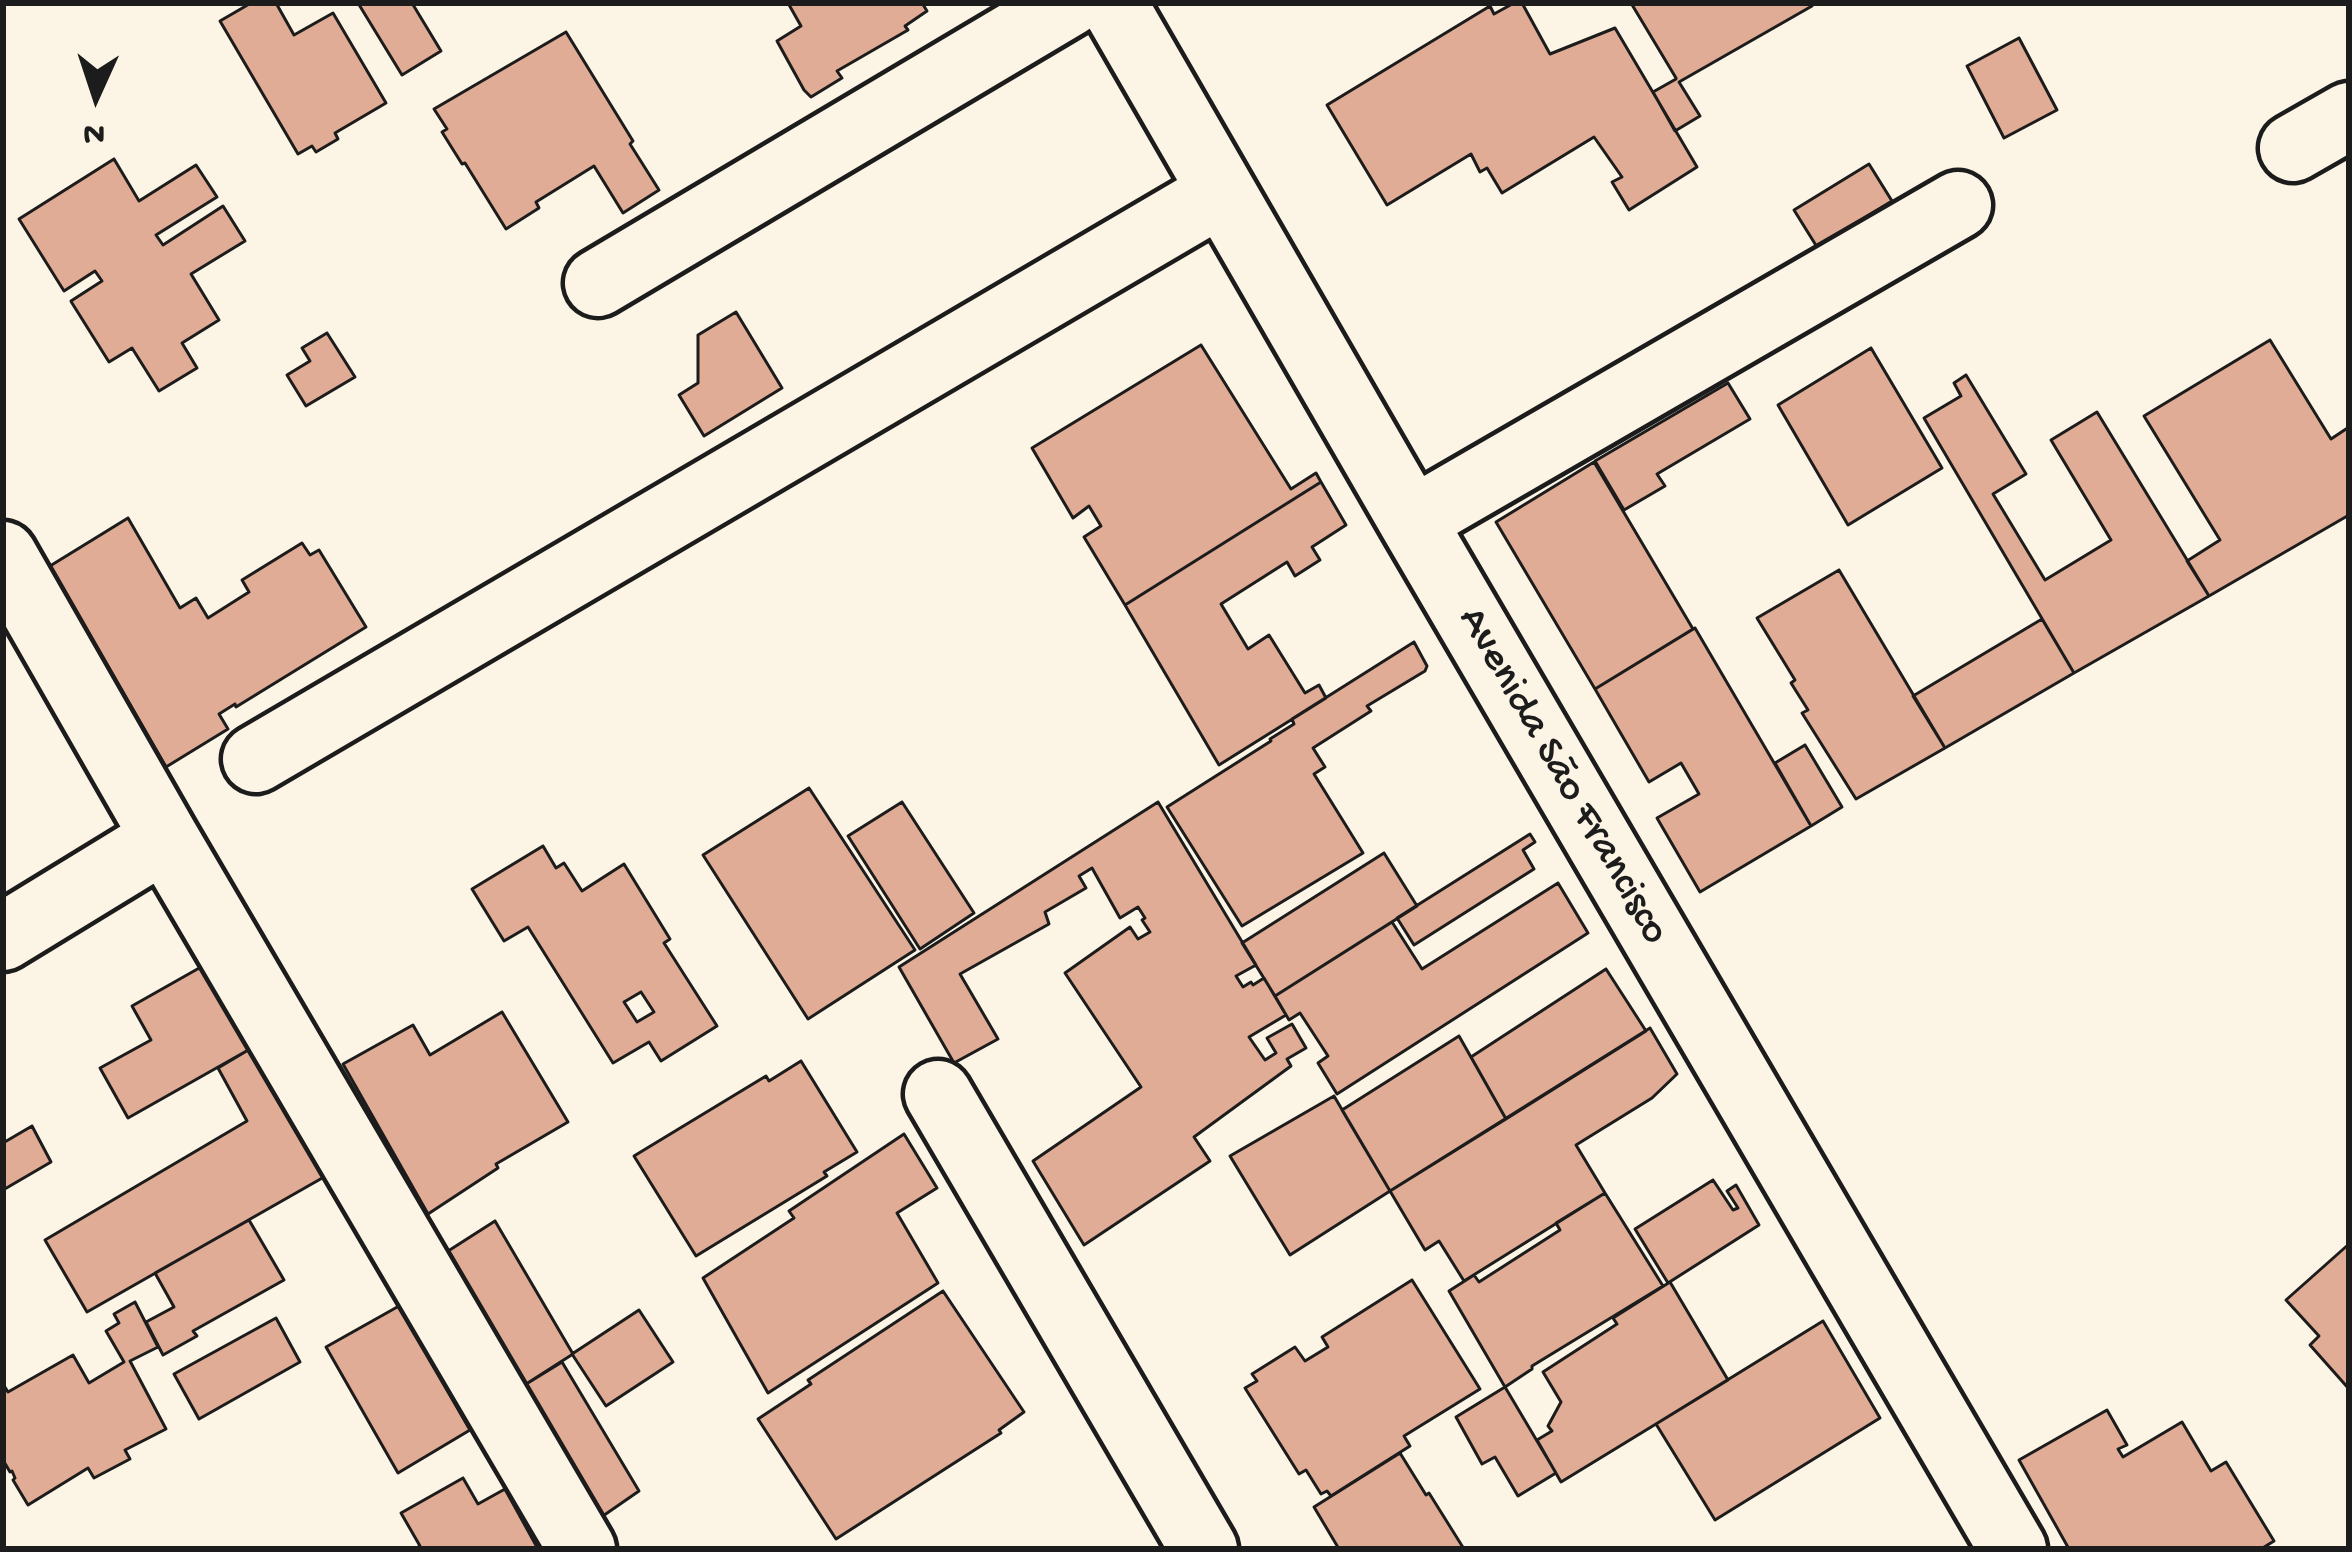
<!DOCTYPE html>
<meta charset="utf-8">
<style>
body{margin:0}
#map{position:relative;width:2352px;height:1552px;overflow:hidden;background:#fcf5e5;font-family:"Gochi Hand",sans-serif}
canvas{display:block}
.frame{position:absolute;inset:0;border:6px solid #1c1c1c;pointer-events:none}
.north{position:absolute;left:36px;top:36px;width:120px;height:120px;-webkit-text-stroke:9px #fcf5e5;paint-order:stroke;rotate:183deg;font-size:33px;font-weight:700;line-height:48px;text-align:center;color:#1c1c1c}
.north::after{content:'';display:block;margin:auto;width:42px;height:54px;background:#1c1c1c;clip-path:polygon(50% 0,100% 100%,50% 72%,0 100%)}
</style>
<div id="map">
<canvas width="2352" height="1552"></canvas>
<div class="frame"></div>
<div class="north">N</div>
</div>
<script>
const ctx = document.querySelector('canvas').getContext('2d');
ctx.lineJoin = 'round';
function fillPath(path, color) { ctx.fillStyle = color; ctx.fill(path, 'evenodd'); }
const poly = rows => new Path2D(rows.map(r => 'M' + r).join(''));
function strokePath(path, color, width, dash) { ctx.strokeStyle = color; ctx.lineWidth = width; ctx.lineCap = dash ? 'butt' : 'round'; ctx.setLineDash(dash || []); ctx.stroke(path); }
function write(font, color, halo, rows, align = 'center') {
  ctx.font = font + ' "Gochi Hand",sans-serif'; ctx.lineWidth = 10; ctx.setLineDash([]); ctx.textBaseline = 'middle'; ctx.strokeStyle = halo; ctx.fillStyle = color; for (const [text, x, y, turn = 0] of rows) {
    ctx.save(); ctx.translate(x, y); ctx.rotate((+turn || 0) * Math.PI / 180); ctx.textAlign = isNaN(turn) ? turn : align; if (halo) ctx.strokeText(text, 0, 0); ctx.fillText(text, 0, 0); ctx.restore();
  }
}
const building = poly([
 [251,3,276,3,294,35,333,13,386,103,335,133,338,139,316,152,312,146,298,154,220,21,251,3],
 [358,3,412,3,441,51,402,75,358,3],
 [788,3,922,3,927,11,905,26,908,30,837,71,842,78,811,97,804,90,777,41,801,26,788,3],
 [1514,3,1522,3,1550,54,1615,28,1697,167,1629,210,1612,182,1622,177,1594,137,1502,193,1487,168,1480,172,1471,154,1387,205,1327,105,1490,6,1494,14,1514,3],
 [1631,3,1810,3,1812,6,1679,82,1700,116,1675,131,1653,92,1676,79,1676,78,1631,3],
 [566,32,633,141,630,144,659,190,623,213,594,166,536,202,539,208,506,229,465,163,462,164,442,132,447,129,434,109,566,32],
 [2019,38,2057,110,2004,138,1967,66,2019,38],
 [114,159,139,201,196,165,217,197,156,235,163,245,223,206,245,241,191,274,219,320,182,343,197,368,159,391,132,348,109,362,72,303,71,301,102,281,95,271,64,291,19,219,114,159],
 [1869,164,1892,201,1817,247,1794,210,1869,164],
 [736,312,782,388,704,436,679,395,698,383,698,335,736,312],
 [327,333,355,377,306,406,287,375,310,361,302,348,327,333],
 [2270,340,2331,439,2349,427,2349,515,2209,596,2187,561,2220,540,2144,416,2270,340],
 [1201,345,1291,489,1316,473,1321,482,1125,605,1084,537,1101,526,1089,506,1073,518,1032,448,1201,345],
 [1871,348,1942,468,1848,525,1778,405,1871,348],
 [1966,375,2026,474,1993,494,2045,580,2111,540,2051,440,2097,412,2209,596,2074,673,1924,418,1961,396,1954,383,1966,375],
 [1728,383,1750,419,1657,474,1665,486,1624,510,1595,461,1728,383],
 [1594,462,1693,629,1595,689,1496,522,1594,462],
 [1321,482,1346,525,1312,547,1320,560,1295,576,1287,562,1221,604,1248,649,1269,635,1305,693,1319,685,1326,698,1219,765,1125,605,1321,482],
 [128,518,180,608,196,598,208,618,249,592,242,580,302,543,310,555,319,550,366,627,236,707,235,704,219,714,228,729,166,767,50,566,128,518],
 [1839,570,1945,748,1856,799,1802,713,1808,710,1791,683,1795,680,1757,618,1839,570],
 [2042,619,2074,673,1945,748,1913,696,2042,619],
 [1695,628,1811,826,1700,892,1657,818,1699,794,1681,763,1649,782,1595,689,1695,628],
 [1414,642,1427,666,1425,671,1367,706,1371,711,1313,748,1325,767,1314,774,1363,853,1242,926,1167,807,1271,741,1270,739,1294,724,1292,719,1414,642],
 [1805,745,1842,807,1811,826,1775,763,1805,745],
 [809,788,915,950,808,1019,703,855,809,788],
 [902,802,974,913,920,949,848,836,902,802],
 [1158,802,1256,965,1236,976,1243,987,1251,982,1253,985,1264,978,1286,1015,1249,1037,1265,1060,1276,1053,1267,1038,1292,1024,1306,1048,1287,1059,1291,1066,1194,1137,1210,1161,1084,1245,1033,1161,1141,1087,1065,973,1130,927,1138,939,1150,932,1142,920,1145,918,1138,907,1120,918,1092,868,1079,876,1086,888,1045,912,1049,924,960,974,998,1039,954,1063,899,967,1158,802],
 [1530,834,1535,842,1523,850,1534,869,1414,945,1397,918,1530,834],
 [543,846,556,868,564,863,582,891,624,864,670,939,664,943,717,1026,661,1061,649,1042,613,1063,528,927,504,941,472,889,543,846],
 [641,992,654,1012,637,1022,624,1002,641,992],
 [1384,853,1417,906,1275,996,1242,943,1384,853],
 [1558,883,1588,933,1337,1094,1318,1063,1328,1056,1300,1013,1289,1020,1275,996,1392,922,1422,969,1558,883],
 [201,967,250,1049,128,1118,100,1068,151,1040,132,1006,201,967],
 [1606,969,1646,1031,1506,1119,1471,1057,1606,969],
 [502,1012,568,1122,496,1164,498,1168,428,1214,343,1064,413,1025,430,1055,502,1012],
 [1650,1028,1677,1074,1652,1098,1576,1145,1605,1193,1464,1281,1439,1241,1425,1250,1390,1191,1650,1028],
 [1459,1036,1506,1119,1390,1191,1342,1110,1459,1036],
 [250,1049,324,1177,87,1312,45,1240,247,1121,218,1068,250,1049],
 [801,1061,857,1152,824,1172,827,1176,696,1256,634,1156,766,1076,769,1081,801,1061],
 [1334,1096,1390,1191,1290,1255,1230,1156,1334,1096],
 [32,1126,51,1162,3,1190,3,1143,32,1126],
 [904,1134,937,1188,897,1213,938,1283,768,1393,703,1278,794,1218,789,1211,904,1134],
 [1713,1180,1733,1210,1738,1208,1727,1191,1736,1185,1759,1225,1668,1283,1635,1229,1713,1180],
 [1605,1193,1663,1286,1532,1366,1532,1369,1505,1387,1449,1291,1474,1275,1479,1282,1560,1230,1556,1223,1605,1193],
 [249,1220,284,1280,193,1331,197,1336,163,1355,146,1322,174,1307,155,1273,249,1220],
 [495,1221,573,1354,523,1386,445,1253,495,1221],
 [2349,1244,2349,1389,2310,1345,2319,1336,2286,1300,2349,1244],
 [1412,1280,1480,1389,1404,1436,1410,1446,1331,1496,1327,1491,1321,1494,1306,1470,1299,1474,1245,1388,1257,1381,1252,1374,1295,1347,1305,1361,1328,1347,1322,1337,1412,1280],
 [1670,1282,1728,1380,1561,1482,1537,1440,1552,1431,1548,1426,1561,1402,1543,1372,1617,1324,1613,1318,1670,1282],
 [943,1291,1024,1412,999,1430,1001,1433,836,1539,758,1419,811,1384,808,1380,943,1291],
 [135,1302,158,1347,130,1361,166,1429,125,1450,130,1459,94,1478,88,1468,28,1505,13,1480,15,1478,12,1471,10,1472,3,1460,3,1384,8,1392,73,1355,89,1383,124,1362,106,1331,119,1323,114,1314,135,1302],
 [399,1306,470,1430,398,1473,326,1347,399,1306],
 [639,1310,673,1362,606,1406,572,1354,639,1310],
 [276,1318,300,1362,199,1419,174,1374,276,1318],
 [1823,1321,1880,1418,1715,1520,1656,1424,1823,1321],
 [562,1362,639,1491,600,1518,523,1386,562,1362],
 [1505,1387,1556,1473,1518,1496,1495,1457,1482,1464,1456,1417,1505,1387],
 [2107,1410,2127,1445,2118,1449,2123,1457,2182,1422,2211,1471,2226,1462,2274,1541,2261,1549,2069,1549,2019,1460,2107,1410],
 [1400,1453,1426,1495,1429,1493,1464,1549,1339,1549,1314,1507,1400,1453],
 [463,1478,478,1504,505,1489,538,1549,415,1549,420,1546,401,1513,463,1478]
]);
const minor = poly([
 [1113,3,1412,521,2013,1549],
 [2293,148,2349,116],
 [598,283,1069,3],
 [1412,521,1958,205],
 [3,555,165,838,582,1549],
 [256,759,1222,192],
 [3,937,165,838],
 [938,1094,1204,1549]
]);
const streetNames = [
 ["Avenida São Francisco",1561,777,60]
];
fillPath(building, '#e1ac95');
strokePath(building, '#1c1c1c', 3);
strokePath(minor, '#1c1c1c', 75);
strokePath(minor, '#fcf5e5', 66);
write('42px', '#1c1c1c', '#fcf5e5', streetNames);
</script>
